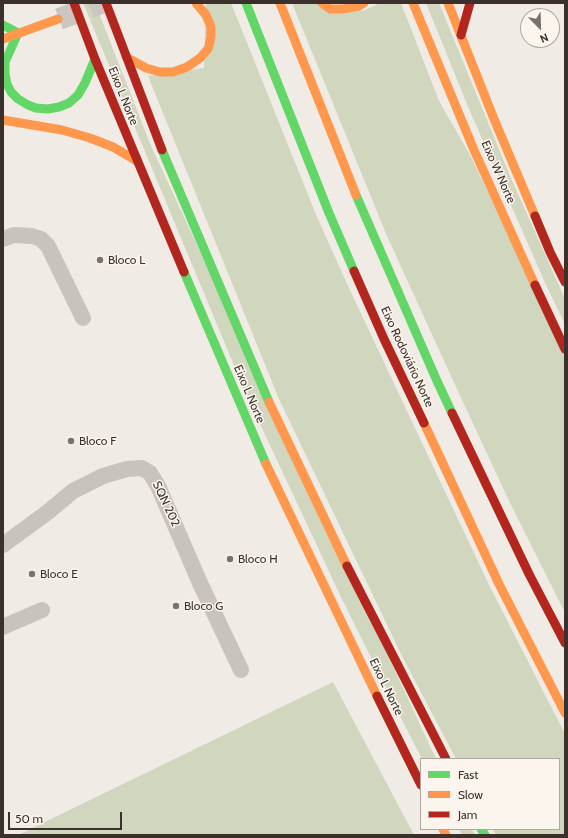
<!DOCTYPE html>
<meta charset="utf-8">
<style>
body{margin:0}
#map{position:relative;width:568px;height:838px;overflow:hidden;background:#f0ebe5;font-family:Cabin,sans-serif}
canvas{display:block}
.frame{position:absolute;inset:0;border:4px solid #3b302b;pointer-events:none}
.legend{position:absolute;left:420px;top:758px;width:140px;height:72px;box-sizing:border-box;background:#fbf5ee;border:1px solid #aea6a0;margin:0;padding:5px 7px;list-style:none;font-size:12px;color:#3b302b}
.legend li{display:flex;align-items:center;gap:8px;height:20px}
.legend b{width:20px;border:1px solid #aea6a0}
.north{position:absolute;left:520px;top:8px;width:40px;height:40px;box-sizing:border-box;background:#fbf5ee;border:1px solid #aea6a0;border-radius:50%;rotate:157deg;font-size:11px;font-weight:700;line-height:16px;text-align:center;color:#3b302b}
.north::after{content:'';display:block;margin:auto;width:14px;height:18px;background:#7a716c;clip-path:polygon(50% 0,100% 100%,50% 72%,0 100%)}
.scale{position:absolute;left:8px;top:812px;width:114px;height:18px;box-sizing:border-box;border:2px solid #3b302b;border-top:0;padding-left:5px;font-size:12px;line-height:14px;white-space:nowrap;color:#3b302b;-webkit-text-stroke:3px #fbf5ee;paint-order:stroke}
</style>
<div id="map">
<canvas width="568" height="838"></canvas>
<div class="frame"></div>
<ul class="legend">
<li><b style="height:5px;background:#63d668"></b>Fast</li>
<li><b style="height:5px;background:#ff974d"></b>Slow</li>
<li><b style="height:5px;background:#b3261e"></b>Jam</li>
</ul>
<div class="north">N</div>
<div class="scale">50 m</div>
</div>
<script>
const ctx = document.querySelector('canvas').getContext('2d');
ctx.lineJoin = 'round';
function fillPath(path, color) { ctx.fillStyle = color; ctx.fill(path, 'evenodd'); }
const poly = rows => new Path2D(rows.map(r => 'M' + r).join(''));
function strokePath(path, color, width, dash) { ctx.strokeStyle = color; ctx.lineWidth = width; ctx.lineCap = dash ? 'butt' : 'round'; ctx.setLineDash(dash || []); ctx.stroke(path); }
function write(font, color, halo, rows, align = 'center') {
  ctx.font = font + ' Cabin,sans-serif'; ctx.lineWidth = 3; ctx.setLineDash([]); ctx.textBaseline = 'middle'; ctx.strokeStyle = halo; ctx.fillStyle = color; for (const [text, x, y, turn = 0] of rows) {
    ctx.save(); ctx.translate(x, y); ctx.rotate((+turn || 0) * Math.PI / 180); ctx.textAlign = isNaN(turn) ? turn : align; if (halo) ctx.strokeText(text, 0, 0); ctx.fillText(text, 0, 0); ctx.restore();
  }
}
const green = poly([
 [83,3,95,3,151,146,436,759,422,759,402,720,341,597,246,394],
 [206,3,231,3,317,217,348,286,490,587,565,734,565,835,496,835,493,829,559,829,559,759,456,759,401,654,279,399,148,76,204,68],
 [292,3,319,3,363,11,376,5,378,3,401,3,439,101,469,153,565,352,565,613,511,505,456,387,387,236],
 [426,3,439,3,510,176,565,299,565,324,546,285,469,109],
 [333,682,414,835,18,835],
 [459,829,472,829,475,835,462,835]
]);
const secondaryTunnel = poly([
 [59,19,101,3]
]);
const street = poly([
 [3,239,14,235,32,236,41,239,48,246,83,318],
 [3,545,48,512,73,491,103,476,127,469,142,468,150,473,158,486,200,583,241,670],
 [3,627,42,610]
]);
const fast = poly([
 [246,3,329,213,354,271],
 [3,25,18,33,5,62,5,74,7,84,11,92,18,99,28,105,36,108,48,109,59,107,69,103,78,95,85,83,95,59],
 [162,150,269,402],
 [356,195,437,381,452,413],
 [184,272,266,464],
 [481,829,485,835]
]);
const slow = poly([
 [280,3,356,195],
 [322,3,330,9,343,9,359,6,364,3],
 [413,3,474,150,535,285],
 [448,3,494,119,535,216],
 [3,39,58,19],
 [126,57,146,68,160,72,173,72,187,67,200,58,208,49,211,37,211,27,206,15,196,3],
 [3,120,62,130,90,138,113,147,137,161],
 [269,402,347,566],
 [424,423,499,584,565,713],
 [266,464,377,696],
 [443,829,446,835]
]);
const jam = poly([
 [74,3,95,59,184,272],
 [106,3,162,150],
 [461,35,470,3],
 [535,216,550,252,565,282],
 [354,271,384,339,424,423],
 [535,285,565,349],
 [452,413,529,574,565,643],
 [347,566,446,759],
 [377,696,421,785]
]);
const markers = [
 [100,260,4,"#7a716c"],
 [71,441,4,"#7a716c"],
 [230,559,4,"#7a716c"],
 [32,574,4,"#7a716c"],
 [176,606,4,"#7a716c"]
];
const streetNames = [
 ["Eixo L Norte",123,96,68],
 ["Eixo W Norte",498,172,66],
 ["Eixo Rodoviário Norte",407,357,65],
 ["Eixo L Norte",249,394,67],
 ["SQN 202",166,504,65],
 ["Eixo L Norte",386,687,64]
];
const poiNames = [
 ["Bloco L",108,260],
 ["Bloco F",79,441],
 ["Bloco H",238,559],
 ["Bloco E",40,574],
 ["Bloco G",184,606]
];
fillPath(green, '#d1d6bf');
strokePath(secondaryTunnel, '#ccc6c0', 22, [22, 11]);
strokePath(street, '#c9c3be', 16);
strokePath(fast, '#63d668', 9);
strokePath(slow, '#ff974d', 9);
strokePath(jam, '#b3261e', 9);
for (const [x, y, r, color] of markers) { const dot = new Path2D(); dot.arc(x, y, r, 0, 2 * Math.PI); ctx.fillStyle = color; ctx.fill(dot); strokePath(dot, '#fbf5ee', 1.5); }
write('12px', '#3b302b', '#fbf5ee', streetNames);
write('12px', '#3b302b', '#fbf5ee', poiNames, 'left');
</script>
